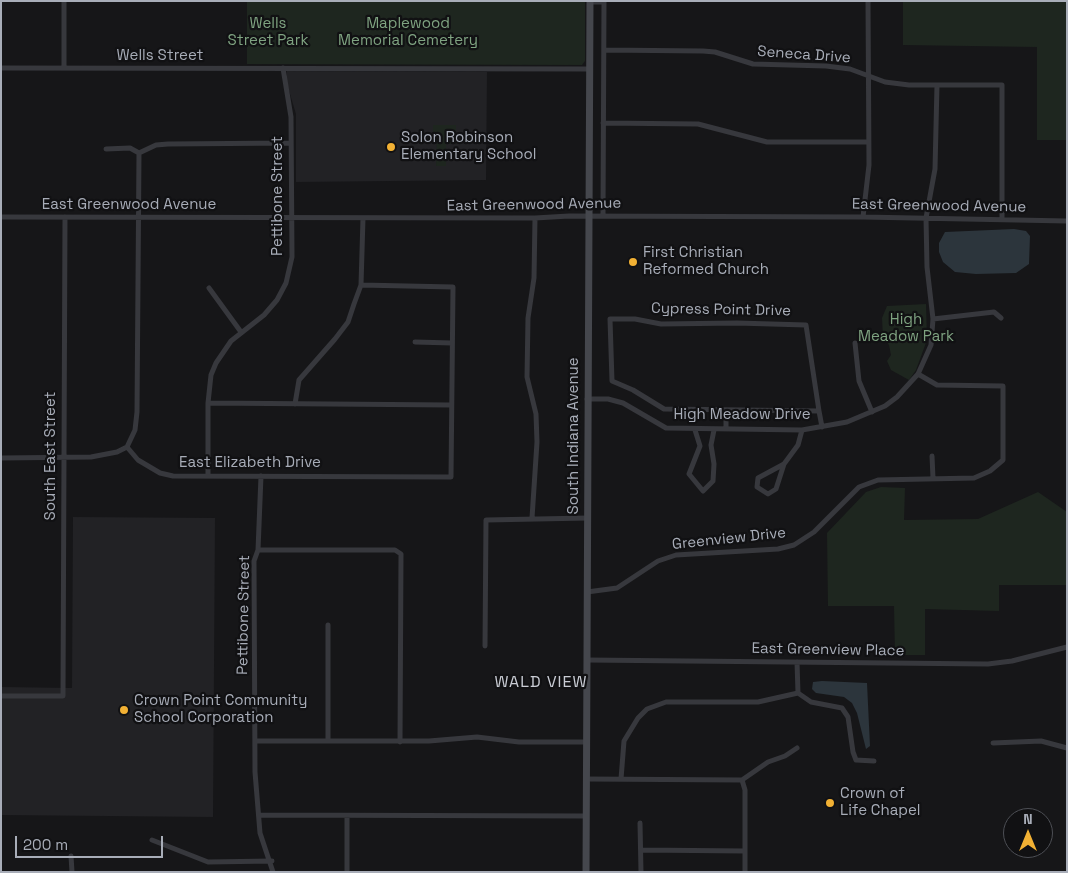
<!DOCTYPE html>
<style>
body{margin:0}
#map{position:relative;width:1068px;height:873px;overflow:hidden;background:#161618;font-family:"Space Grotesk",sans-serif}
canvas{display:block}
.frame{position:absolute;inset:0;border:2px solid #a8adb8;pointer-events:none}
.north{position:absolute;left:1003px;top:808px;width:50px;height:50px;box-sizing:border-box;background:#111113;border:1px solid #4d4f55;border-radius:50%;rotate:0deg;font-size:14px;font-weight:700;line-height:20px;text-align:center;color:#a8adb8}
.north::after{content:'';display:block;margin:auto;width:18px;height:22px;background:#f2b134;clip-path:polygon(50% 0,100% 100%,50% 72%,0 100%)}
.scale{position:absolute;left:15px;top:836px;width:148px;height:22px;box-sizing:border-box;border:2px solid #a8adb8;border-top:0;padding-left:6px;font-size:15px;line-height:18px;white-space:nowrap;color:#a8adb8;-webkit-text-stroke:4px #111113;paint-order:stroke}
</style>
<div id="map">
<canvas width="1068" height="873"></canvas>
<div class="frame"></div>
<div class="north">N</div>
<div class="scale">200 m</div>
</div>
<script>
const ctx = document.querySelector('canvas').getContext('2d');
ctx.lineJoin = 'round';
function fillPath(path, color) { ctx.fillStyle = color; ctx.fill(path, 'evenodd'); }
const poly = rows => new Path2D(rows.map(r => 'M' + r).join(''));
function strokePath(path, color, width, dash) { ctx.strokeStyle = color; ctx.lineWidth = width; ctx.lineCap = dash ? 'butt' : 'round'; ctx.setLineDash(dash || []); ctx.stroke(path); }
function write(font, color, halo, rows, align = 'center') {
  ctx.font = font + ' "Space Grotesk",sans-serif'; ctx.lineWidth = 4.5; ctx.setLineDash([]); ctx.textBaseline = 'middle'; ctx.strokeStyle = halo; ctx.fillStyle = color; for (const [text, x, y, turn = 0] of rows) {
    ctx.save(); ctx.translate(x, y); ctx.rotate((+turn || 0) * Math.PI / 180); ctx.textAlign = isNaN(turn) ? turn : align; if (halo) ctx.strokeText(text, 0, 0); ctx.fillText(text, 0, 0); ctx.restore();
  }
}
const built = poly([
 [287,71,487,72,486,180,296,182,296,114,287,84],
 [73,517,215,518,213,817,1,815,1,687,72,688]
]);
const green = poly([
 [247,1,585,1,585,61,582,65,247,64],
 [903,1,1067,1,1067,140,1037,140,1037,47,903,45],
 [433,125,456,125,456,144,446,144,446,166,436,166,437,134,433,134],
 [926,304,927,340,916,370,909,380,891,370,887,361,891,355,889,345,883,338,882,318,887,306],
 [881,487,905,488,904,520,978,519,1038,492,1067,512,1067,585,999,585,999,611,925,609,925,655,895,655,894,606,828,606,827,533,866,492]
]);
const water = poly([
 [1014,229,1026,231,1030,236,1029,264,1016,273,976,274,955,272,943,262,939,252,939,243,945,232],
 [822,681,867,683,870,746,866,749,857,713,852,703,844,697,816,693,812,689,813,682]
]);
const street = poly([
 [590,2,604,2],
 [604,50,703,51,715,52,753,64,826,66,850,69,885,82,909,85,1002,85,1002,219],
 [1,68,590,69],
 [64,68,64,1],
 [603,123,698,124,767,142,868,142],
 [106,149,130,148,139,153],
 [139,153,156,145,168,144,290,143],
 [603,216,604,1],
 [1,217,535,218,569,216,863,217,1067,221],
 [863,217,869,165,868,1],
 [209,288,241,332],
 [610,319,635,319,661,324,737,323,806,325,819,411,664,409,633,390,612,381,610,319],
 [933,319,994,312,1001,318],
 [415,342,452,343],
 [855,343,859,381,872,412],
 [587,399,608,399,623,403,666,428,802,430,847,422,885,406,897,397,918,374,931,345,933,319,927,267,926,218,935,169,937,85],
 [208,403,451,405],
 [295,404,299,380,335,339,348,322,354,304,361,285,363,218],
 [819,411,822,427],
 [726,429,726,411],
 [695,430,700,446,689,474,703,491,713,481,714,464,711,445,714,430],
 [127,447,138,460,160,473,173,476,451,477,453,287,361,285],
 [127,447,135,430,137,412,139,153],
 [932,456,933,478],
 [1,458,91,457,117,452,127,447],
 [784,464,776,489,768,494,757,487,758,478,784,464,798,445,802,430],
 [208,475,208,403,211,375,216,363,231,341,264,315,277,300,286,283,292,257,291,117,283,68],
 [261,476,258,550,254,561,255,772,260,833,273,872],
 [532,518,537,442,536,414,527,377,528,318,534,278,535,218],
 [258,550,395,550,401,554,400,742],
 [587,592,617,588,658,561,676,555,778,549,794,545,814,532,859,487,878,480,974,478,990,471,1003,460,1003,386,937,385,918,374],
 [328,625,328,741],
 [485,646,486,520,588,518],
 [587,660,988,664,1012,661,1067,647],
 [798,693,811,702,842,708,848,717,853,752,856,760,874,761],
 [1,696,63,696,65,217],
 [255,741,429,741,477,737,519,742,586,742],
 [993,743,1041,741,1067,748],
 [586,779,742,780,768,762,785,756,797,748],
 [621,779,624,741,638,718,647,709,666,702,758,702,798,693,797,662],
 [742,780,745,790,745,872],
 [259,815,586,816],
 [640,823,641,872],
 [152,840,208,862,272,861],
 [641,850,745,851],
 [71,856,72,872],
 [347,872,347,816]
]);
const secondary = poly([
 [586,872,590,1]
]);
const markers = [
 [391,147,5,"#f2b134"],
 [633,262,5,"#f2b134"],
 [124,710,5,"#f2b134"],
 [830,803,5,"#f2b134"]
];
const parkNames = [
 ["Wells",268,24],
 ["Street Park",268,41],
 ["Maplewood",408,24],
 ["Memorial Cemetery",408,41],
 ["High",906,320],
 ["Meadow Park",906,337]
];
const streetNames = [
 ["Seneca Drive",804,55,4],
 ["Wells Street",160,56],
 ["Pettibone Street",278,196,-90],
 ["East Greenwood Avenue",129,205],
 ["East Greenwood Avenue",534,205,-1],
 ["East Greenwood Avenue",939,206,1],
 ["Cypress Point Drive",721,310,1],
 ["High Meadow Drive",742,415],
 ["South Indiana Avenue",574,436,-90],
 ["South East Street",51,456,-90],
 ["East Elizabeth Drive",250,463],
 ["Greenview Drive",729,539,-6],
 ["Pettibone Street",244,615,-89],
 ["East Greenview Place",828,650,1]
];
const poiNames = [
 ["Solon Robinson",401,138],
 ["Elementary School",401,155],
 ["First Christian",643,253],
 ["Reformed Church",643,270],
 ["Crown Point Community",134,701],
 ["School Corporation",134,718],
 ["Crown of",840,794],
 ["Life Chapel",840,811]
];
const neighbourhoodNames = [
 ["WALD VIEW",541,683]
];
fillPath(built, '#222225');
fillPath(green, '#1e261f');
fillPath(water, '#2c353c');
strokePath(street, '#37383d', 5);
strokePath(secondary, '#45474d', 7);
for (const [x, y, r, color] of markers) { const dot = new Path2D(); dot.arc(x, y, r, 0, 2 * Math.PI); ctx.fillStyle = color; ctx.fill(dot); strokePath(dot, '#111113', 2); }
write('15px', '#7fa381', '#111113', parkNames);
write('15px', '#a8adb8', '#111113', streetNames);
write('15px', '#a8adb8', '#111113', poiNames, 'left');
ctx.letterSpacing = '1px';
write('16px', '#c9ccd4', '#111113', neighbourhoodNames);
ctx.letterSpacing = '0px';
</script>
